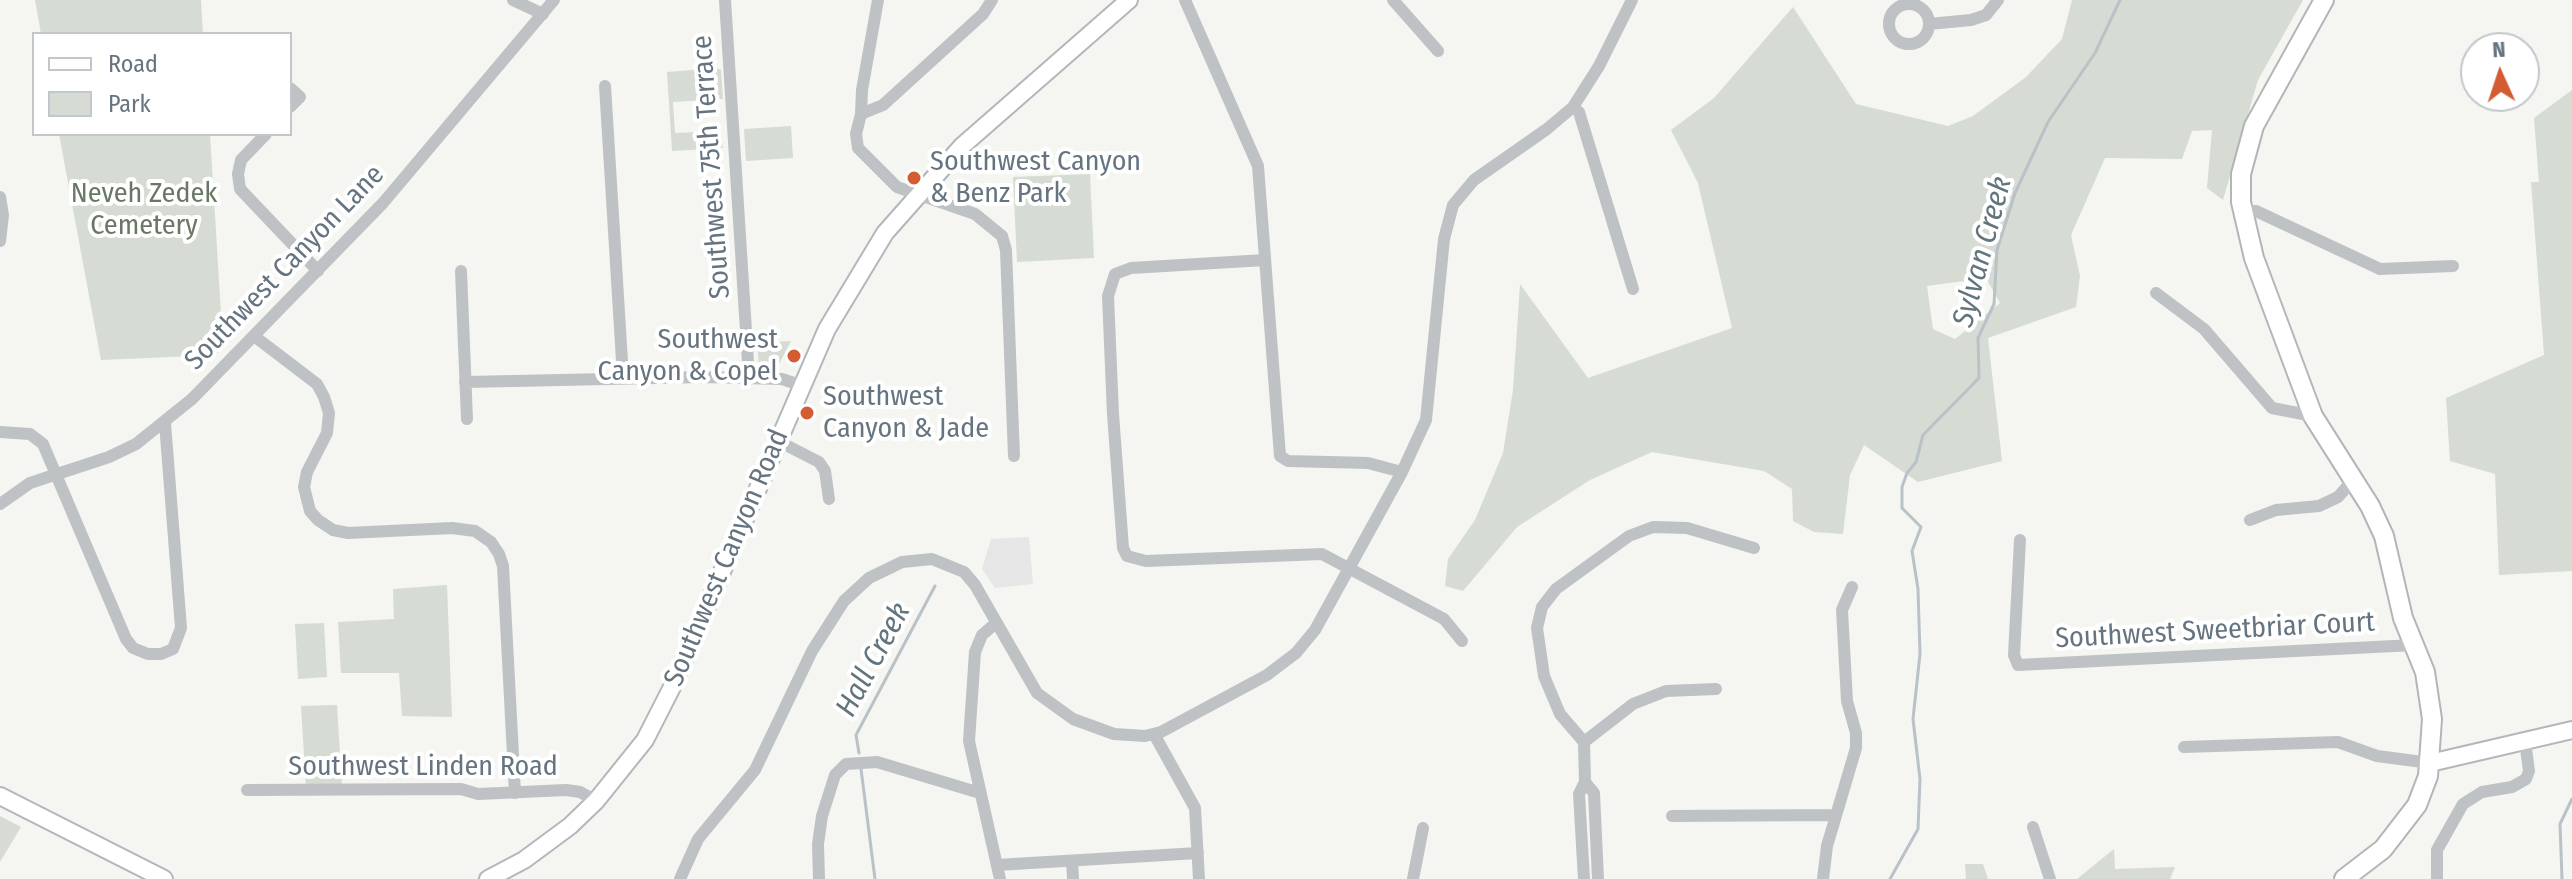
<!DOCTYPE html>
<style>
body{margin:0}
#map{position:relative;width:2572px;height:879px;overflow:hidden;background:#f5f5f2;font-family:"Fira Sans Condensed",sans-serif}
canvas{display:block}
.legend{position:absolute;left:32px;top:32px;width:260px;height:104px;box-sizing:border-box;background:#fff;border:2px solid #c2c7cc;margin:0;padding:10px 14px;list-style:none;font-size:24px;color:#667480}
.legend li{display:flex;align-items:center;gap:16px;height:40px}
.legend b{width:40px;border:2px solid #c2c7cc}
.north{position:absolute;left:2460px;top:32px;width:80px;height:80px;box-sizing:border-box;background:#fff;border:2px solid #c2c7cc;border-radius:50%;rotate:357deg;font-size:22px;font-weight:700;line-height:32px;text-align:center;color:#667480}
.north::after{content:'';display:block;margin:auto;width:28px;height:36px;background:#d35c33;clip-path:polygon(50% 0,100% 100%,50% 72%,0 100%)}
</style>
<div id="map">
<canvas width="2572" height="879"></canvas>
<ul class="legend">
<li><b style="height:10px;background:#fff"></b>Road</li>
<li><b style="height:22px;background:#d6dbd3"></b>Park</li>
</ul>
<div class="north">N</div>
</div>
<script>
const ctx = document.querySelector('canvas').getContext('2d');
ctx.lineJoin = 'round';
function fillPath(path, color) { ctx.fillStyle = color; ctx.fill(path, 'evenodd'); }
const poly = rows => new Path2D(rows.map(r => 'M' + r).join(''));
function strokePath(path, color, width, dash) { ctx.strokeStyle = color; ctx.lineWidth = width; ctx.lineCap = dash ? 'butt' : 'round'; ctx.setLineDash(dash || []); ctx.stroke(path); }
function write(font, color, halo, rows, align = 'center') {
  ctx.font = font + ' "Fira Sans Condensed",sans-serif'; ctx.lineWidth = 8; ctx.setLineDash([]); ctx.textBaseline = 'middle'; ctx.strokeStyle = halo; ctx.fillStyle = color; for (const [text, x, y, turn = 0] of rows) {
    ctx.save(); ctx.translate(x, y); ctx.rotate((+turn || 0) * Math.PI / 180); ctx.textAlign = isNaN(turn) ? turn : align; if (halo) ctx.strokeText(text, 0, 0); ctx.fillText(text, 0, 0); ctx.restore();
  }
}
const built = poly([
 [1029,537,1033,584,995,588,982,569,991,539]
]);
const green = poly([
 [35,0,201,0,203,34,41,34],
 [2072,0,2303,0,2258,80,2223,200,2207,188,2212,130,2192,131,2182,159,2105,158,2071,235,2080,276,2076,307,1988,338,2002,461,1918,482,1864,445,1850,475,1843,534,1814,532,1793,521,1792,489,1764,471,1652,452,1590,480,1517,527,1463,591,1445,586,1448,559,1475,520,1503,453,1513,390,1520,284,1588,378,1732,328,1698,183,1671,130,1714,98,1793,7,1856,104,1948,126,1973,116,2026,77,2062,39],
 [1986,278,2000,303,1955,339,1933,329,1927,286],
 [716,68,721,70,723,99,673,102,675,133,721,131,723,148,672,151,667,72],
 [2572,90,2572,571,2499,575,2495,474,2450,461,2446,398,2544,355,2531,182,2539,182,2534,118],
 [791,126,793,158,746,161,744,129],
 [59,134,210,134,222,330,233,338,215,355,101,360],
 [1090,174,1094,258,1017,262,1013,177],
 [791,341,778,366,759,366,757,343],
 [447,585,452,717,402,716,399,673,341,673,338,622,394,619,393,589],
 [324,623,327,677,298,679,295,624],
 [337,705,342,786,306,787,301,706],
 [0,816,21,827,0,862],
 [2114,849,2115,869,2175,867,2170,879,2077,879],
 [1965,864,1983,864,1988,879,1966,879]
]);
const stream = poly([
 [859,753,856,735,935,586],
 [861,769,875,879],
 [1890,879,1918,829,1920,779,1913,719,1920,654,1918,589,1912,551,1921,527,1902,508,1902,487,1907,473,1916,462,1923,435,1979,378,1978,338,1994,304,1997,250,2015,193,2048,122,2095,53,2120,0],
 [2562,879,2560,824,2572,799]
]);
const street = poly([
 [513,0,543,14],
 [725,0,749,378],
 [878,0,862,90,861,114,856,134,858,148,897,187,975,214,1002,236,1006,250,1014,456],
 [1185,0,1258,166,1280,456,1288,461,1368,463,1402,472],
 [1393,0,1438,51],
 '1889 24a20 20 0 1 1 40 0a20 20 0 1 1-40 0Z',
 [1929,24,1971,20,1986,15,1998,0],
 [605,86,623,377],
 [290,88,300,97,290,107],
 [1573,107,1579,112,1633,289],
 [861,114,883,105,983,14,992,0],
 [266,134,241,160,238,174,240,189,318,271],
 [0,197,3,215,0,241],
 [2243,213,2256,211,2380,269,2453,266],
 [1265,260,1131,268,1115,274,1108,296,1113,414,1123,548,1127,556,1146,561,1322,554,1444,619,1462,641],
 [461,271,467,419],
 [2156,293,2204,329,2272,408,2313,416],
 [254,336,317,384,324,397,329,413,327,433,307,472,304,487,310,511,318,520,333,530,348,533,452,528,475,531,491,542,499,554,503,566,515,793],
 [465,382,703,377,782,379,800,385],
 [0,432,30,434,43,444,126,639,133,648,148,654,161,654,173,649,181,628,165,423],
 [778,441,819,462,825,471,829,499],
 [0,504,30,483,109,457,136,444,192,399,383,203,554,0],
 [2250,520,2276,510,2319,506,2338,497,2353,480],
 [2020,540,2014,655,2018,665,2414,645],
 [996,623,982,635,975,652,969,741,1000,879],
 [1154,734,1195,808,1199,879],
 [1584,742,1633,704,1666,691,1716,689],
 [2184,747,2338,742,2377,756,2430,763],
 [1585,782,1594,793,1598,879],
 [247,790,461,789,478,794,566,790,580,792,596,801],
 [1672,816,1835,815],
 [2033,827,2050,879],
 [1072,861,1073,879],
 [997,865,1198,853],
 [680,879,698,839,755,770,812,651,844,601,869,578,902,562,932,559,964,572,975,585,1037,693,1073,719,1114,734,1145,736,1161,732,1267,675,1296,653,1315,630,1402,472,1426,420,1444,239,1453,205,1474,180,1547,129,1573,107,1599,66,1632,0],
 [819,879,818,844,822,816,835,775,846,764,877,762,980,793],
 [1413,879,1423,828],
 [1584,879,1579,794,1585,782,1584,742,1560,714,1544,676,1537,628,1542,607,1556,589,1629,536,1653,527,1687,528,1754,548],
 [1823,879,1827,846,1856,748,1856,733,1847,701,1842,610,1852,587],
 [2437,879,2437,850,2463,804,2482,792,2512,787,2526,779,2529,771,2525,741]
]);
const secondary = poly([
 [2430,763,2572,730],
 [0,796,164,879],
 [488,879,524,860,570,826,596,801,645,740,672,687,827,329,885,233,962,146,1129,0]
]);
const primary = poly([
 [2324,0,2254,126,2241,174,2241,202,2254,258,2313,416,2370,506,2384,536,2403,618,2425,672,2432,719,2428,776,2417,805,2383,849,2344,879]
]);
const markers = [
 [914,178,8,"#d35c33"],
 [794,356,8,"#d35c33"],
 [807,413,8,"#d35c33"]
];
const poiNames = [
 ["Southwest Canyon",930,162],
 ["& Benz Park",930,194],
 ["Southwest",778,340,"right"],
 ["Canyon & Copel",778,372,"right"],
 ["Southwest",823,397],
 ["Canyon & Jade",823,429]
];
const streetNames = [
 ["Southwest 75th Terrace",712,167,-94],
 ["Southwest Canyon Lane",285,268,-46],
 ["Southwest Canyon Road",727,558,-67],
 ["Southwest Sweetbriar Court",2215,631,-3],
 ["Southwest Linden Road",423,767]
];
const parkNames = [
 ["Neveh Zedek",144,194],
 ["Cemetery",144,226]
];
const waterNames = [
 ["Sylvan Creek",1983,252,-75],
 ["Hall Creek",874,660,-62]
];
fillPath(built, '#e5e6e5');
fillPath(green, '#d6dbd3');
strokePath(stream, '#b8c2c7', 3);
strokePath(secondary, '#b3b7bb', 20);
strokePath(primary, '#b2b6b9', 22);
strokePath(street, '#bec2c5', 12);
strokePath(secondary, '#fff', 16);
strokePath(primary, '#fff', 18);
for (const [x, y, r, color] of markers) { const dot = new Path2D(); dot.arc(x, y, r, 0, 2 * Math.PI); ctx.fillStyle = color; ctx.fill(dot); strokePath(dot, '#fff', 3); }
write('28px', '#667480', '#fff', poiNames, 'left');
write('28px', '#667480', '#fff', streetNames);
write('28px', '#687865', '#fff', parkNames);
write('italic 30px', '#62757d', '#fff', waterNames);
</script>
